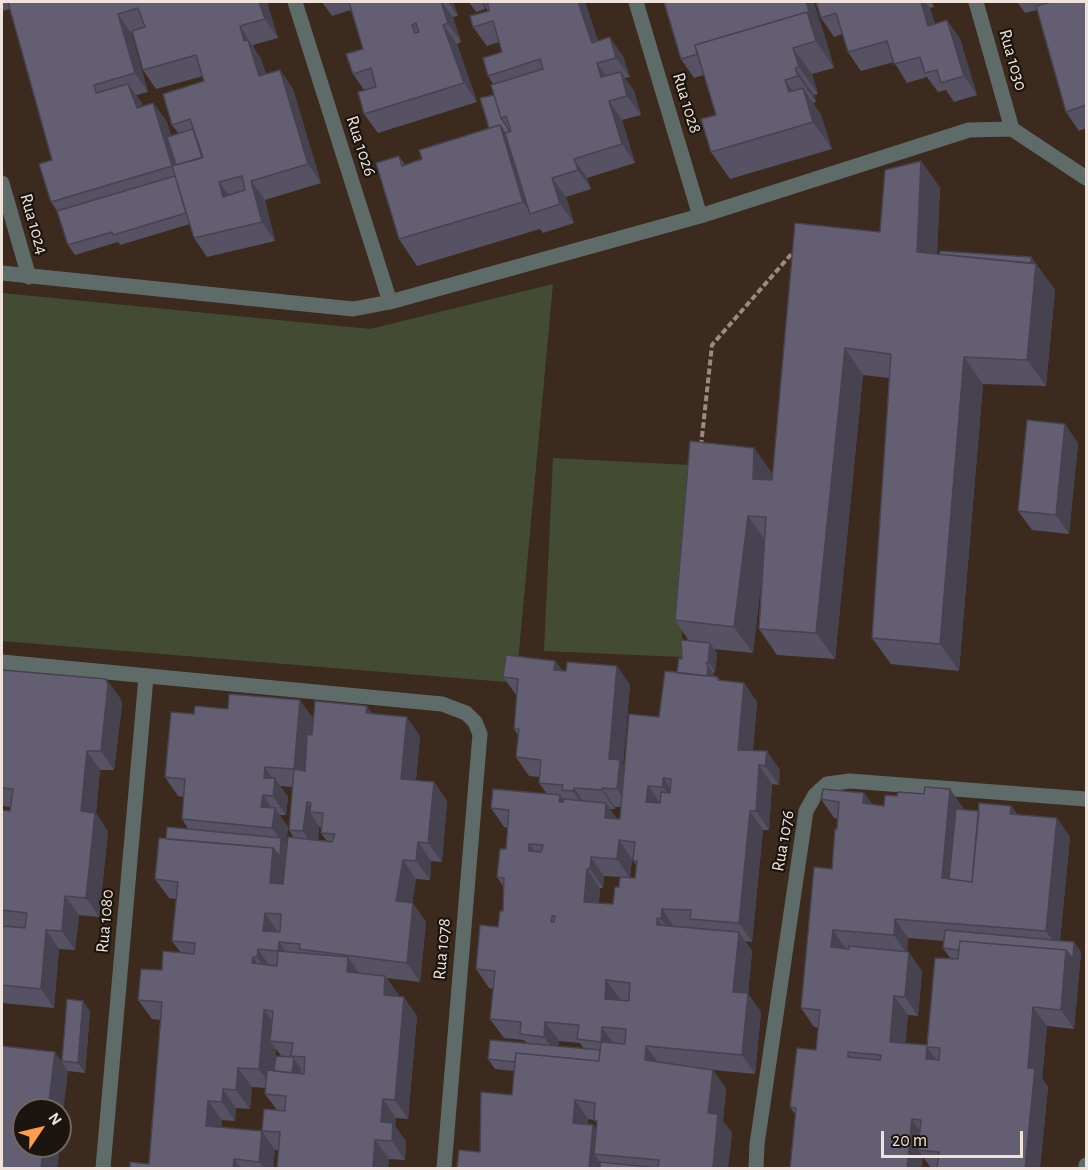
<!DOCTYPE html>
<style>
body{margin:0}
#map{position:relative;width:1088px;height:1170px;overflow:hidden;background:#3b2a1d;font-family:"Alegreya Sans",sans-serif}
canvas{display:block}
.frame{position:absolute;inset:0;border:3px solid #eee2da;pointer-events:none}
.north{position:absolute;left:12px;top:1098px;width:60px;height:60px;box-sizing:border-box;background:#1c140f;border:2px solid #706660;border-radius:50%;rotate:55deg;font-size:16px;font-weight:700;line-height:24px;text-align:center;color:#eee2da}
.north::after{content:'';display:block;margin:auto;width:21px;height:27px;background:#fc9d53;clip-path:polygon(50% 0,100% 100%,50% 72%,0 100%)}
.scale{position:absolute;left:881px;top:1131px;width:142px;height:27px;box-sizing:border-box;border:3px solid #eee2da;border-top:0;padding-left:8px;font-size:18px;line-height:21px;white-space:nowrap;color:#eee2da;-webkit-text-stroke:4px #1c140f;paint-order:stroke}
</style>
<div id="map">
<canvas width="1088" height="1170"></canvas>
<div class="frame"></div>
<div class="north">N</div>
<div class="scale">20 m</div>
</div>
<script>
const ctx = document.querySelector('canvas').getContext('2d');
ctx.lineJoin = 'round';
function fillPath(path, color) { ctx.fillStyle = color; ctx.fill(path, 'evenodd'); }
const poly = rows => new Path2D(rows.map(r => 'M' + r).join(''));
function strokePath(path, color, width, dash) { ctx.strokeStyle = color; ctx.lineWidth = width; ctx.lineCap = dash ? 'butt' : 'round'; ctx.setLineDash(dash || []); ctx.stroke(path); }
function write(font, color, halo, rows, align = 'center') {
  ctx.font = font + ' "Alegreya Sans",sans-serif'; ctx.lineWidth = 4.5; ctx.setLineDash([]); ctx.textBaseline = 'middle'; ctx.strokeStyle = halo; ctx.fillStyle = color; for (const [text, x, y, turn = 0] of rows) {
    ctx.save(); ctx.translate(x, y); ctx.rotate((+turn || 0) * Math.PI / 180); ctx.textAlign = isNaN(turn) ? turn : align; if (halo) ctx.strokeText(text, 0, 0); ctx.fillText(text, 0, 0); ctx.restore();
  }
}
const green = poly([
 [553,284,517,673,507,668,506,682,2,641,2,293,370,329],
 [553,458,690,465,681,657,544,651]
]);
const path = poly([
 [701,446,712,345,794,251]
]);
const minor = poly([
 [295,2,390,302],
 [636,2,700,216],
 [976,2,1012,129],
 [2,183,29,277],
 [2,273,353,309,390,302,700,216,969,130,1012,129,1086,178],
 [2,662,442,704,466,713,475,722,480,734,444,1168],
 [103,1168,146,677],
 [756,1168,757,1144,806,811,815,795,827,784,850,781,1086,799],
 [1086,1168,1086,1165]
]);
const wall = poly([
 [2,2,267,2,278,38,253,45,254,48,261,59,266,74,280,70,293,89,321,183,265,200,275,241,207,257,194,238,190,224,120,245,118,242,75,255,68,245,57,211,51,202,52,160,10,9,2,11],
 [131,33,132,33,143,70,156,89,203,76,204,81,172,125,179,134,171,136,167,122,153,103,143,106,136,95,148,92],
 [322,2,453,2,458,16,453,17,461,42,457,44,477,102,378,133,364,114,364,90,353,74,363,49,351,10,332,16],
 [469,2,483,2,485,9,476,12],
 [483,2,585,2,598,41,623,56,630,77,625,78,634,91,641,115,622,120,635,163,587,178,591,189,566,197,574,223,543,233,540,229,417,266,399,239,399,156,405,165,422,159,489,128,494,95,493,84,488,76,502,52,499,42,487,46,473,27,488,11,484,5],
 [667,2,932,2,934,7,930,8,935,24,947,20,960,39,977,95,954,102,946,90,938,92,927,77,907,83,894,62,861,71,848,52,842,34,834,37,821,18,816,2,814,3,834,68,812,74,818,94,814,95,816,102,813,103,821,115,832,149,730,179,711,152,716,115,704,75,694,78,681,59],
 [1017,2,1086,2,1086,128,1079,131,1066,112,1037,10,1025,13],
 [921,161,940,188,937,254,1031,257,1055,290,1046,386,983,384,959,671,891,664,872,638,889,378,863,375,835,659,777,655,759,629,761,582,753,653,714,649,717,653,715,672,713,673,715,677,718,677,721,681,744,683,757,702,753,750,780,770,779,785,772,784,769,830,763,830,752,942,745,941,752,951,748,994,761,1012,755,1074,713,1070,726,1089,723,1121,732,1133,728,1168,457,1168,480,1152,512,1095,514,1071,495,1069,488,1059,526,1043,524,1040,504,1038,490,1019,493,989,489,988,476,969,498,927,503,911,503,886,497,877,506,849,508,828,504,827,491,808,547,794,539,783,539,777,529,776,516,757,518,735,514,729,517,696,503,677,555,661,563,671,617,666,630,685,623,764,625,767,659,717,678,673,689,641,675,620,754,448,772,474,880,232],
 [615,807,621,807,620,819,617,819,610,809,615,809],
 [632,859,633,860,633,861,637,866,635,878,630,878],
 [604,876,620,877,619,887,613,904,599,903,600,888,603,888],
 [559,1041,580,1043,584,1049,558,1046],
 [588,1119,594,1120,597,1124,596,1129,593,1125,588,1125],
 [1078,443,1069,534,1032,530,1018,511],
 [2,670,106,679,120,698,122,704,114,770,100,770,96,813,108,832,99,917,79,915,75,950,59,949,54,1008,2,1003,2,810,10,811,11,807,2,806],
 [194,714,313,718,373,714,420,736,416,780,434,782,447,801,442,862,431,861,430,880,416,879,412,903,426,922,420,982,386,978,399,995,398,997,417,1016,408,1119,396,1118,395,1126,406,1142,405,1160,389,1159,388,1168,277,1168,279,1150,275,1150,273,1168,130,1168,149,1164,161,1020,152,1019,138,1000,162,970,181,953,172,941,176,899,169,898,155,879,166,839,188,829,182,819,184,797,178,796,165,777],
 [280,786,293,787,289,830,294,838,287,846,286,844,288,827,279,815,286,815,288,797],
 [319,826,322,829,321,833,327,841,318,840],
 [276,1049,281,1056,274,1071],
 [252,1087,266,1088,265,1094,277,1110,262,1131,221,1127,222,1120,235,1121,236,1108,250,1109],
 [950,789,963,808,963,810,979,811,1011,806,1018,815,1057,818,1070,837,1060,941,1074,942,1081,952,1074,1029,1047,1026,1042,1079,1048,1087,1040,1168,931,1168,923,1157,795,1114,790,1107,816,1050,819,1028,814,1027,801,1008,832,869,838,819,834,818,821,799,864,793,872,804,884,806,897,796,924,794],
 [908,938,944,941,943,948,950,958,959,959,927,1045,905,1043,908,1015,918,1016,922,971,907,952],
 [90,1011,85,1073,68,1071,24,1146,60,1146,57,1168,2,1168]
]);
const shadedWall = poly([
 [259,2,267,2,278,38,265,19],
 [441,2,442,2,453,17,461,42,448,23],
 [448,2,453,2,454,4,458,16],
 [578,2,585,2,605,62,592,43],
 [806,2,813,2,814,3,826,39,812,20],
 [921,2,925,2,930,8,941,45,928,26],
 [807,12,826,39,834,68,816,41],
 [118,14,131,33,148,92,135,73],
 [947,20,960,39,977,95,964,76],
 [443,25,457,44,477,102,464,83],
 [240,26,261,59,272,95,259,76,244,41],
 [610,37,623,56,630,77,616,58],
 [793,48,812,74,818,94,799,67],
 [597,63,610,82,601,77],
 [795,68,814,95,816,102,798,76],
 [280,70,293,89,321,183,308,164],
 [621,72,634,91,641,115,627,96],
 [785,80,804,106,789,92],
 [128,84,142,103,151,127,137,108],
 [803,88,821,115,832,149,813,122],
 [609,101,622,120,635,163,622,144],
 [153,103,167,122,182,174,172,166],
 [500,125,507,127,514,137,531,214,523,202],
 [574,159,587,178,591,189,578,170],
 [921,161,940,188,936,278,917,252],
 [552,178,566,197,574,223,560,204],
 [251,181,265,200,275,241,262,222],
 [219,182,233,201,223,197],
 [1031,257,1055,290,1046,386,1027,360,1031,280],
 [845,348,863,375,835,659,816,633],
 [964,357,983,384,959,671,940,644],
 [1065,424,1078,443,1069,534,1056,515],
 [754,448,773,474,772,506,753,479],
 [748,516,766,542,753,653,734,627],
 [710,643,717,653,715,672,708,662],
 [555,661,569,680,554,670],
 [617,666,630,685,623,764,633,779,630,808,617,789,609,759],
 [708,666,715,676,713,694,706,685],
 [106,679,120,698,122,704,114,770,101,751],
 [744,683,757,702,751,768,738,750],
 [300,700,314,719,308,788,294,769],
 [367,706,380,725,366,713],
 [407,717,420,736,414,798,401,779],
 [87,751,100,770,96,813,108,832,99,917,86,898,81,811],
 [767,751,780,770,779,785,765,766],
 [759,765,772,784,769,830,756,811],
 [265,767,274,781,275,778,288,797,286,815,273,796,264,778],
 [663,778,677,797,676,806,663,787],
 [434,782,447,801,442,862,428,843],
 [648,786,661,804,646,802],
 [574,788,587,807,586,810,573,791],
 [602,788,615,807,615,809,602,790],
 [950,789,963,808,956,888,942,878],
 [864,793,877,812,863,803],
 [263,795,274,812,275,808,288,827,286,844,288,848,283,902,270,883,273,848,281,841,272,828,261,807],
 [560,795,573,814,559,802],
 [307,802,314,812,310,812,319,826,316,850,303,831],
 [606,803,619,822,605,818],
 [1011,806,1025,825,1010,814],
 [750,811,763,830,752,942,739,923],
 [1057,818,1070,837,1059,950,1046,931],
 [619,840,632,859,630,878,617,859],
 [418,842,431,861,430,880,416,861],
 [529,844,543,863,529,851],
 [591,857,604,876,603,888,590,869],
 [403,860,416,879,409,920,396,901],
 [587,869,600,888,597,921,584,902],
 [65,896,79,915,75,950,62,931],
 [413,903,426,922,420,982,407,963],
 [662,909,675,928,674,938,661,919],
 [265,913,278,932,277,950,263,931],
 [657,918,670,937,657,925],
 [895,919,908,938,907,954,894,935],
 [46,930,59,949,54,1008,41,989],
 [833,930,846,949,844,966,831,947],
 [739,932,752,951,748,994,761,1012,755,1074,742,1055,733,992],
 [279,942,292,961,278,951],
 [1074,942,1081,952,1074,1029,1061,1010,1066,950],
 [258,949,271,968,270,976,257,957],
 [909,952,922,971,918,1016,905,997],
 [253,957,266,976,252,963],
 [348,957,361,976,347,972],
 [385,976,399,995,397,1014,384,995],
 [606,980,620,999,618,1018,605,999],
 [894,996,908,1015,904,1061,890,1042],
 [404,997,417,1016,408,1119,395,1100],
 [83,1001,90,1011,85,1073,78,1063],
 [1033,1007,1047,1026,1042,1079,1048,1087,1040,1168,1025,1168,1028,1068],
 [264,1010,278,1029,270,1041,276,1049,272,1088,259,1069],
 [545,1022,559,1041,557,1056,544,1037],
 [602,1027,615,1046,601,1042],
 [646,1046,660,1065,645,1060],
 [927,1047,941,1066,926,1059],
 [55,1052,68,1071,60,1142,60,1110,48,1110],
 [294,1059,301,1069,298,1091,291,1081],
 [238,1068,252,1087,250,1109,236,1090],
 [713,1070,726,1089,723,1121,732,1133,728,1168,713,1168,708,1113],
 [223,1089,236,1108,235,1121,222,1102],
 [383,1099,396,1118,395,1126,406,1142,405,1160,392,1141,381,1122],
 [575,1100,588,1119,586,1142,573,1123],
 [208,1101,222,1120,220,1145,206,1126],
 [912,1119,925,1138,918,1150,923,1157,922,1168,907,1168],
 [593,1125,607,1144,594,1154,604,1168,589,1168],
 [262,1131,275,1150,273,1168,264,1168,259,1162],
 [375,1140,389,1159,388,1168,373,1168],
 [44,1146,60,1146,57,1168,41,1168],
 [234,1159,241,1168,233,1168]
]);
const building = poly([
 [8,2,259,2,265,19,240,26,244,41,248,40,259,76,280,70,308,164,251,181,262,222,194,238,172,166,51,202,39,164,52,160,8,2],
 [138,8,145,27,132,31,143,70,196,55,204,81,163,94,172,125,190,119,203,157,172,166,153,103,137,108,128,84,96,93,94,85,135,73,118,14,138,8],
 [242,176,245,190,223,197,219,182,242,176],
 [349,2,441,2,448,23,443,25,464,83,364,114,358,92,376,87,371,68,353,74,346,54,363,49,349,2],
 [416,23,419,32,415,33,412,25,416,23],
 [483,2,578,2,592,43,610,37,616,58,597,63,601,77,621,72,627,96,609,101,622,144,574,159,578,170,552,178,560,204,530,214,505,133,511,131,506,116,501,118,491,85,543,69,540,59,488,76,483,58,502,52,493,21,473,27,470,16,489,11,488,4,484,5,483,2],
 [664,2,806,2,812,20,807,12,695,45,697,54,681,59,664,2],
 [816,2,921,2,928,26,947,20,964,76,941,83,937,70,925,73,920,57,894,64,887,41,848,52,836,13,821,18,816,2],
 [1051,2,1086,2,1086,105,1066,112,1036,6,1051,2],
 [807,12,816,41,793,48,799,67,795,68,798,76,785,80,789,92,803,88,813,122,711,152,701,119,716,115,695,45,807,12],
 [494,95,501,118,507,127,509,132,505,133,500,125,489,128,480,98,494,95],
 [500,125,523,202,399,239,376,163,399,156,402,166,422,159,419,150,500,125],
 [193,129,202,158,176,165,167,137,193,129],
 [921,161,917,252,1036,264,1027,360,964,357,940,644,872,638,891,354,845,348,816,633,759,629,766,517,748,516,734,627,675,620,690,441,754,448,753,479,772,480,795,223,880,232,885,170,921,161],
 [175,176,186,213,113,235,112,232,68,245,57,211,175,176],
 [940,251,1031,257,1031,263,939,254,940,251],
 [1027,420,1065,424,1056,515,1018,511,1027,420],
 [681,640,710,643,708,662,706,663,708,666,707,676,677,673,679,658,682,659,681,640],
 [506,655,555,661,554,670,566,671,567,662,617,666,609,759,620,760,617,789,602,788,602,790,574,788,573,791,562,790,563,785,539,783,541,760,516,757,519,729,514,729,518,679,503,677,506,655],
 [2,670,106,679,108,685,101,751,87,751,81,811,95,813,86,898,65,896,62,931,46,930,41,989,2,985,2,926,25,928,27,913,2,910,2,810,10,811,13,789,2,788,2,670],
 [665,671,718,677,718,680,744,683,738,750,767,751,765,766,759,765,756,811,750,811,739,923,690,919,691,910,662,909,661,919,657,918,657,925,739,932,733,992,748,993,742,1055,646,1046,645,1060,713,1070,708,1113,718,1114,713,1168,600,1168,600,1162,658,1168,659,1160,594,1154,597,1121,594,1120,595,1103,575,1100,573,1123,593,1125,589,1168,457,1168,459,1150,480,1152,481,1092,512,1095,516,1053,599,1061,601,1042,577,1039,579,1025,545,1022,544,1037,520,1034,521,1022,490,1019,495,971,476,969,480,925,498,927,500,911,503,911,504,878,497,877,500,849,506,849,509,810,491,808,493,789,560,795,559,802,563,802,564,799,606,803,605,818,620,819,629,714,659,717,665,671],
 [663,778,671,779,670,793,661,792,660,803,646,802,648,786,663,787,663,778],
 [619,840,635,842,633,861,637,861,635,878,620,877,619,887,615,887,613,904,584,902,587,869,590,869,591,857,617,859,619,840],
 [529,844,543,845,541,852,529,851,529,844],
 [552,916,555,916,554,922,551,922,552,916],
 [606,980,630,983,629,1001,605,999,606,980],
 [602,1027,626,1029,625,1044,601,1042,602,1027],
 [229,694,300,700,294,769,265,767,264,778,275,778,273,796,263,795,261,807,275,808,272,828,182,819,185,779,165,777,171,712,194,714,195,706,228,709,229,694],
 [315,701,367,706,366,713,407,717,401,779,434,782,428,843,418,842,416,861,403,860,396,901,413,903,407,963,299,949,300,944,279,942,278,951,348,957,347,972,385,976,384,995,404,997,395,1100,383,1099,381,1122,393,1123,392,1141,375,1140,373,1168,277,1168,280,1132,262,1131,259,1162,234,1159,233,1168,130,1168,130,1162,149,1164,162,1002,138,1000,141,969,162,970,163,951,194,954,195,943,172,941,178,882,155,879,159,838,273,848,270,883,283,884,288,837,332,842,335,834,321,833,323,813,310,812,311,803,307,802,303,831,289,830,294,769,305,771,307,734,312,735,315,701],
 [265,913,281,914,280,932,263,931,265,913],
 [258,949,278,951,277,966,252,963,253,957,257,957,258,949],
 [264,1010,273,1011,270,1041,293,1043,291,1056,305,1057,304,1074,267,1070,265,1094,286,1096,285,1111,264,1109,262,1131,206,1126,208,1101,222,1102,223,1089,236,1090,238,1068,259,1069,264,1010],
 [925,787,950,789,942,878,972,882,979,803,1011,806,1010,814,1057,818,1046,931,895,919,894,935,833,930,831,947,849,949,849,946,909,952,905,997,894,996,890,1042,927,1045,935,958,958,959,960,941,1066,950,1061,1010,1033,1007,1028,1068,1035,1068,1025,1168,937,1168,939,1152,918,1150,921,1120,912,1119,907,1168,790,1168,796,1108,790,1107,797,1048,816,1050,820,1010,801,1008,814,867,832,869,835,829,837,829,839,802,821,799,823,789,864,793,863,803,884,806,885,795,897,796,898,792,924,794,925,787],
 [927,1047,940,1048,939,1060,926,1059,927,1047],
 [848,1052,881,1055,880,1060,848,1057,848,1052],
 [956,809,979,811,972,882,949,879,956,809],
 [167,827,281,838,280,857,273,848,166,839,167,827],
 [945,930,1074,942,1073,959,1066,950,960,941,959,950,943,948,945,930],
 [67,999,83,1001,78,1063,62,1061,67,999],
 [490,1040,600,1050,599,1061,516,1053,515,1062,488,1059,490,1040],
 [2,1046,55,1052,48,1110,24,1110,24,1146,44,1146,41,1168,2,1168,2,1046],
 [276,1056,292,1057,294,1059,292,1073,274,1071,276,1056]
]);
const streetNames = [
 ["Rua 1030",1013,60,74],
 ["Rua 1028",687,103,73],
 ["Rua 1026",361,146,72],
 ["Rua 1024",34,224,74],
 ["Rua 1076",783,841,-80],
 ["Rua 1080",105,921,-85],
 ["Rua 1078",442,949,-85]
];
fillPath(green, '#434c33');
strokePath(path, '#9a8b81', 4, [6, 3]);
strokePath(minor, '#5f6b69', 15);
fillPath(wall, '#565163');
fillPath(shadedWall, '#464250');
fillPath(building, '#645e73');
strokePath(building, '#464250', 1.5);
write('18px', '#eee2da', '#1c140f', streetNames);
</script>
